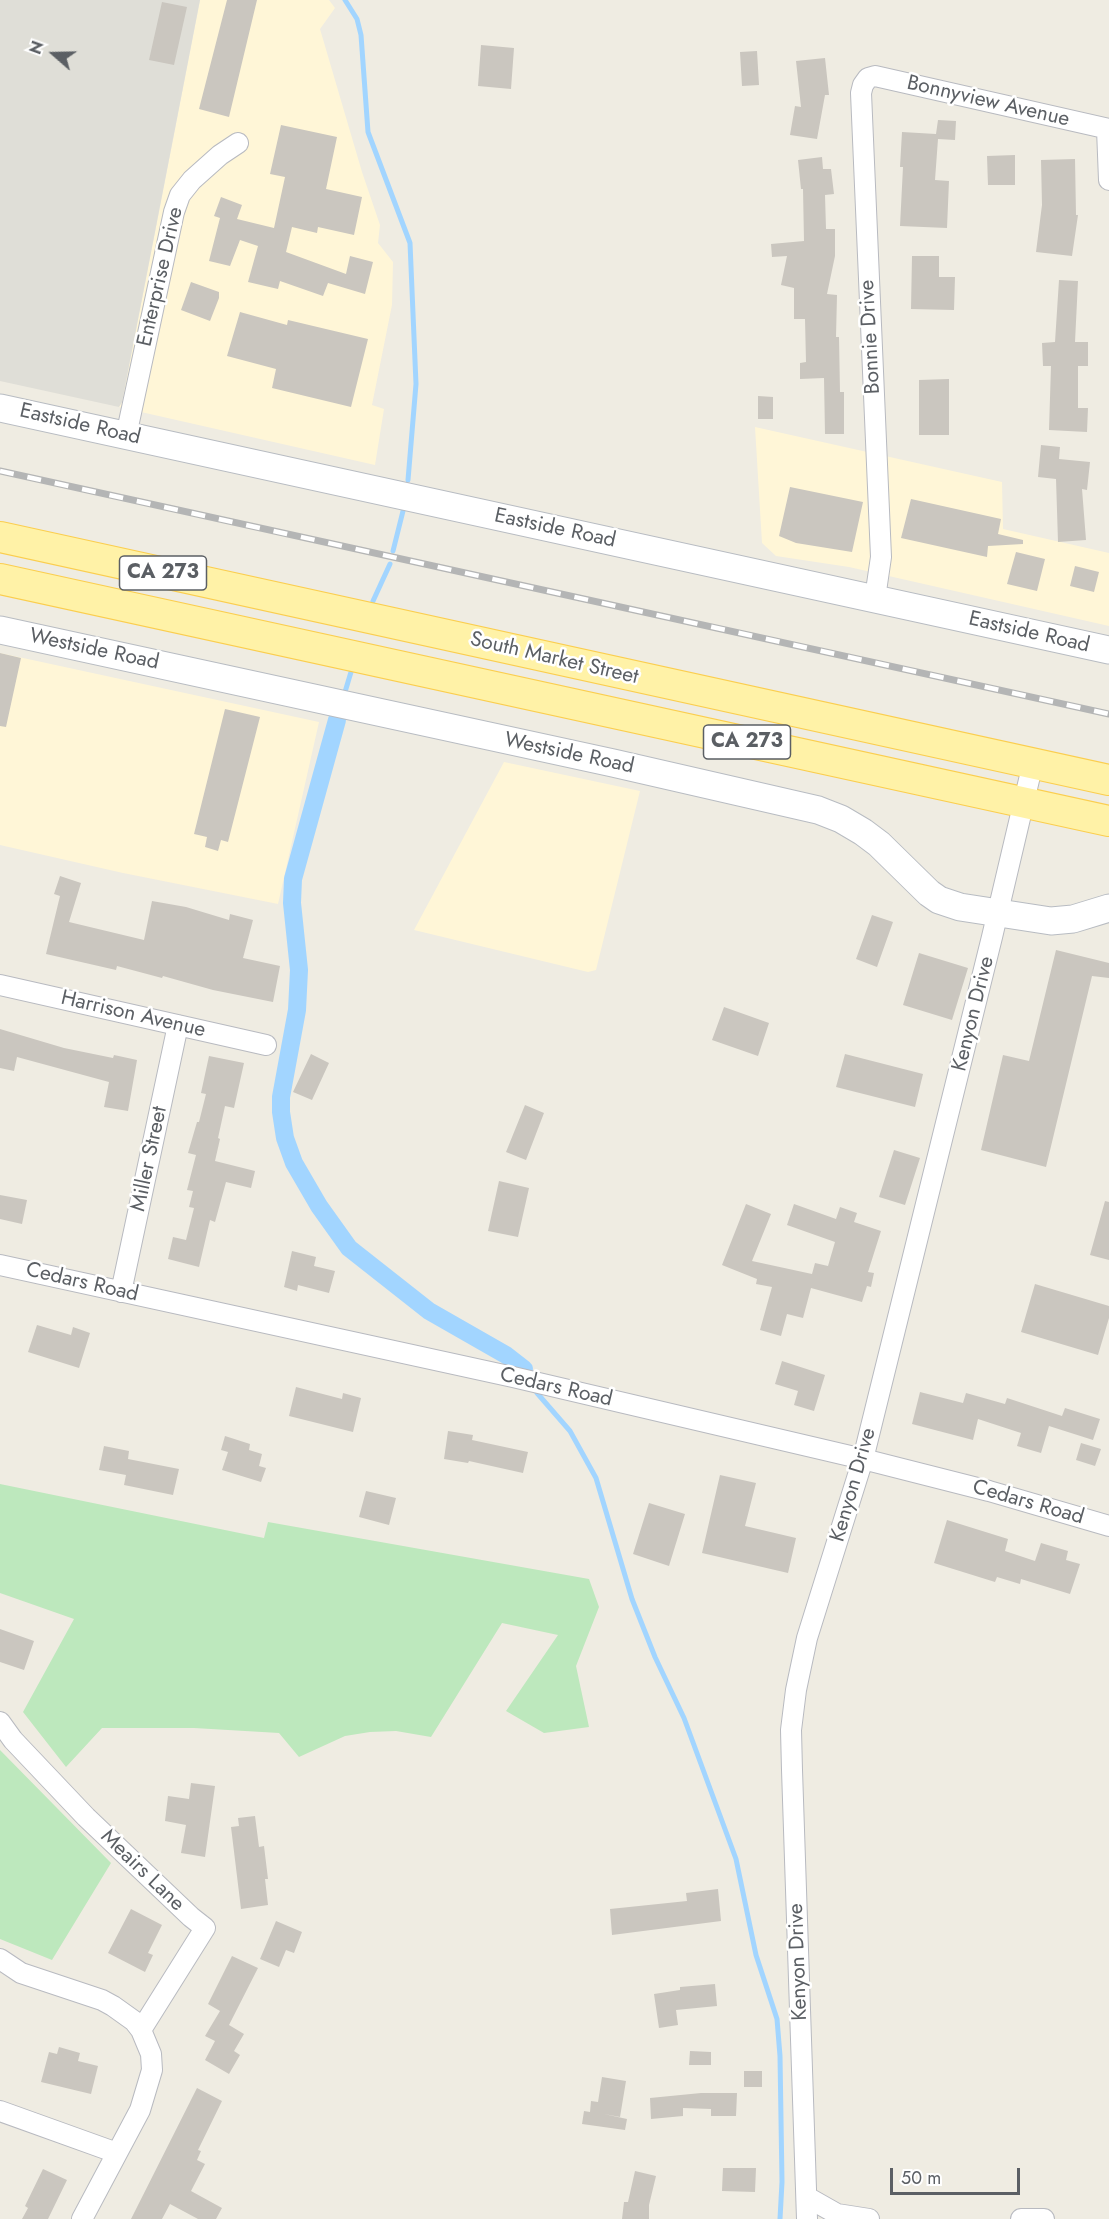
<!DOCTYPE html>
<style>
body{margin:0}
#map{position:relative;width:1109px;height:2219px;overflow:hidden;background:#efece2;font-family:Jost,sans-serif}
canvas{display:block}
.north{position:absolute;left:24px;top:24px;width:60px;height:60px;-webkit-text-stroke:4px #fff;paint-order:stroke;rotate:290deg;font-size:16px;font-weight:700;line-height:24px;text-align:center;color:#5b5f64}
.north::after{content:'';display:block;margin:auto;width:21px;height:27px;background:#5b5f64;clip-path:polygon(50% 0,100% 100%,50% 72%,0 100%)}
.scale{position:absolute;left:890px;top:2168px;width:130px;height:27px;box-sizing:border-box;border:3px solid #5b5f64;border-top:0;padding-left:8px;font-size:18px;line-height:21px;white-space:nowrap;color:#5b5f64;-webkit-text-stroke:4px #fff;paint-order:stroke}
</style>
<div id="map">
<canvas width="1109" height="2219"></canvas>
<div class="north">N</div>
<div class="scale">50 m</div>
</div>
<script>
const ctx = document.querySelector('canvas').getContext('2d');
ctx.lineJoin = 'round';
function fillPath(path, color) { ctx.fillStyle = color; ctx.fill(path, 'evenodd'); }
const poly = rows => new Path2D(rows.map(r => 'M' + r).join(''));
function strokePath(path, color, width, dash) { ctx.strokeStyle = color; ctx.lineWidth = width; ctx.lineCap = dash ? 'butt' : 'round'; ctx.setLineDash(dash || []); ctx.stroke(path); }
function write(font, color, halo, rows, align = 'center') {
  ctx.font = font + ' Jost,sans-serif'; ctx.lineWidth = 5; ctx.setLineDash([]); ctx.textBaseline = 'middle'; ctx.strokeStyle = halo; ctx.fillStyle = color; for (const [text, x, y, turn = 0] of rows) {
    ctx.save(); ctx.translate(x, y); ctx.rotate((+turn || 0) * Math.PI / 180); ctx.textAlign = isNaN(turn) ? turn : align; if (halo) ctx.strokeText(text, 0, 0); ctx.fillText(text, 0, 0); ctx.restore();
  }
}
const commercial = poly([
 [200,0,329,0,335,8,320,29,362,172,380,225,378,243,393,262,392,305,372,405,384,409,375,465,119,407,122,402],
 [755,427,1002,482,1003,529,1109,553,1109,626,849,567,776,556,762,543],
 [0,653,319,722,278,904,123,873,0,845],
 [504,762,640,791,596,970,588,972,414,930]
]);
const industrial = poly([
 [0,0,200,0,122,402,119,407,0,381]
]);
const green = poly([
 [0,1484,264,1538,268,1522,589,1579,599,1607,576,1666,589,1727,544,1733,506,1711,558,1635,502,1623,431,1737,396,1731,370,1732,345,1736,299,1757,279,1733,194,1728,102,1728,66,1767,23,1712,74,1619,0,1593],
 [0,1750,111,1863,52,1960,0,1939]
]);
const stream = poly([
 [345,0,357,19,361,35,368,132,410,243,416,384,408,480],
 [393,551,403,511],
 [373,601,390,564],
 [345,692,351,672],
 [537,1393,570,1431,596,1478,632,1599,655,1657,684,1718,736,1859,756,1955,777,2019,780,2056,782,2182,780,2219]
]);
const canal = poly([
 [337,720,293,879,292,903,299,970,297,1010,281,1097,281,1112,285,1138,294,1163,319,1206,349,1248,429,1311,506,1355,524,1369]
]);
const building = poly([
 [227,0,257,0,229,117,199,109],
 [162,2,187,7,174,65,149,60],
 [481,45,514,48,511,89,478,86],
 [757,51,759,85,742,86,740,52],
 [825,58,829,95,825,95,817,139,790,135,795,106,801,107,796,61],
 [938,120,956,121,955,140,938,139,935,180,949,181,947,228,900,226,903,167,900,167,902,132,936,134],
 [281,125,337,137,326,189,362,197,354,235,318,227,317,233,292,227,286,252,346,274,350,256,373,262,365,294,328,283,323,296,280,281,278,289,248,282,258,246,240,240,230,266,209,261,220,218,214,216,221,197,242,205,237,219,274,228,285,177,270,174],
 [1015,155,1015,185,988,185,987,156],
 [822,157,823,169,831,169,834,194,825,195,826,229,835,229,835,256,827,294,837,295,836,337,839,337,840,392,844,392,844,434,825,434,824,378,800,379,800,363,806,362,805,319,794,319,794,288,781,285,787,256,772,257,771,244,804,241,803,189,801,189,798,160],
 [1075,159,1076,215,1078,215,1072,256,1036,252,1042,205,1041,160],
 [912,256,939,256,939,277,955,277,954,310,911,309],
 [1059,280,1078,281,1075,342,1088,342,1088,366,1078,366,1078,408,1088,408,1087,432,1049,430,1051,366,1043,366,1042,343,1055,342],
 [191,282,219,292,219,298,210,321,181,310],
 [240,312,287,325,288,320,368,339,351,407,272,388,276,369,227,356],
 [949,379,949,435,919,435,919,380],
 [758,396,773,397,773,419,758,419],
 [1041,445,1060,447,1059,459,1090,462,1087,490,1082,489,1086,540,1058,542,1056,479,1038,477],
 [790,487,863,502,852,552,796,543,779,536],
 [911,499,1001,519,998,534,1023,540,1023,544,988,546,987,557,901,538],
 [1016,552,1045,559,1037,591,1007,584],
 [1075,566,1099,572,1094,592,1070,586],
 [0,653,21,658,6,727,0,726],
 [225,709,260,717,228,842,221,840,218,851,205,847,207,837,194,834],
 [60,876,81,883,69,922,144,940,152,901,186,907,229,920,230,914,253,920,243,958,280,966,273,1002,213,990,163,976,162,978,117,966,116,970,46,954,60,896,54,894],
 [872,915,893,922,877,967,856,959],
 [1056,950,1109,963,1109,978,1092,976,1046,1167,981,1150,1003,1055,1029,1061],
 [919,953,968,968,952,1020,903,1005],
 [724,1007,769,1023,758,1056,712,1040],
 [0,1029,64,1048,113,1058,114,1055,137,1060,128,1111,104,1107,109,1082,17,1057,14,1071,0,1068],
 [311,1054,329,1063,312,1100,293,1092],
 [845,1054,923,1074,915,1107,836,1087],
 [209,1056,244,1063,234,1108,225,1106,218,1138,220,1139,215,1161,255,1171,251,1188,226,1182,215,1222,210,1220,199,1267,168,1259,173,1237,186,1240,194,1208,189,1207,193,1191,187,1190,196,1155,188,1153,197,1122,199,1122,206,1094,201,1093],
 [525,1105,544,1113,526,1160,506,1152],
 [894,1150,920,1158,905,1205,879,1197],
 [499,1181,529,1188,518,1237,488,1231],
 [0,1195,27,1200,22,1224,0,1219],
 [1105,1201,1109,1202,1109,1260,1090,1255],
 [746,1204,771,1214,752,1261,812,1274,815,1263,828,1266,835,1242,787,1225,794,1204,836,1219,840,1207,857,1213,854,1222,881,1231,868,1272,874,1273,871,1287,867,1286,862,1302,811,1288,803,1318,787,1314,781,1336,760,1330,772,1287,756,1284,757,1279,722,1265],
 [292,1251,316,1257,314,1266,335,1271,329,1293,298,1285,297,1291,284,1287],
 [1035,1284,1109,1306,1109,1318,1098,1355,1021,1332],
 [37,1325,71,1335,73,1327,90,1333,79,1368,28,1352],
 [782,1361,825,1375,814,1411,794,1405,798,1391,775,1384],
 [296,1387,342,1399,343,1393,361,1398,353,1432,289,1416],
 [920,1392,963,1403,966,1393,1005,1404,1007,1398,1062,1416,1065,1408,1100,1419,1093,1440,1049,1426,1041,1453,1017,1446,1021,1433,978,1419,973,1440,912,1424],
 [448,1431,473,1435,472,1440,528,1452,523,1473,469,1461,468,1463,444,1459],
 [225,1436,250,1444,249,1450,262,1454,259,1466,266,1468,261,1482,222,1470,228,1452,221,1450],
 [1081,1443,1101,1449,1095,1466,1076,1460],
 [104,1446,129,1451,128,1459,179,1469,173,1495,124,1485,126,1475,99,1470],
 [720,1475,756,1483,745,1526,796,1538,788,1573,702,1553],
 [366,1491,396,1498,389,1525,359,1517],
 [649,1503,685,1514,669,1566,633,1554],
 [947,1520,1008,1539,1005,1551,1035,1561,1041,1543,1068,1551,1066,1560,1080,1564,1070,1594,1021,1579,1020,1584,997,1577,995,1582,934,1563],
 [0,1629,34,1641,24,1670,0,1662],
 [191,1783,215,1786,205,1857,181,1853,186,1825,165,1821,168,1796,189,1799],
 [255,1816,259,1847,264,1846,268,1879,265,1879,268,1905,241,1909,231,1827,239,1826,238,1818],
 [718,1889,721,1921,612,1935,610,1909,687,1901,686,1893],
 [131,1909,162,1925,148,1953,153,1955,145,1972,108,1953],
 [276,1921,302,1932,294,1953,286,1950,279,1967,260,1959],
 [232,1956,258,1968,229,2025,244,2034,234,2051,240,2055,229,2074,205,2060,215,2041,205,2036,220,2011,208,2004],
 [715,1984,717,2006,676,2010,678,2025,659,2028,654,1994,680,1990,680,1987],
 [59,2047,80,2053,78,2061,98,2066,91,2094,41,2082,49,2052,57,2054],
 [690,2051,711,2052,711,2065,689,2065],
 [744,2071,762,2071,762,2087,744,2087],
 [602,2077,626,2081,620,2117,604,2114,627,2119,625,2130,582,2124,584,2111,590,2112,591,2101,598,2102],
 [197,2088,222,2101,198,2150,201,2151,197,2160,205,2164,191,2191,222,2208,216,2219,198,2219,170,2204,162,2219,131,2219],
 [701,2093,737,2093,736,2116,711,2116,711,2109,683,2108,683,2116,651,2119,650,2098],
 [723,2168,756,2168,755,2192,722,2191],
 [43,2169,67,2180,48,2219,22,2219,28,2208,25,2206],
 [635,2171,656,2176,649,2205,649,2219,622,2219,624,2202,628,2202]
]);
const street = poly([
 [1107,129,1109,180],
 [126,436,174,212,180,195,192,180,220,155,238,143],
 [875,598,881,557,861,93,863,85,868,78,875,76,1109,129],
 [0,985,266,1045],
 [0,1265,513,1377,863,1459,989,1491,1109,1526],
 [121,1292,178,1025],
 [0,1722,13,1740,86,1817,191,1917,205,1928,141,2030],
 [0,1959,21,1973,102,2000,113,2006,134,2021,141,2030,151,2054,152,2070,140,2110,82,2219],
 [0,2111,117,2153],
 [807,2197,837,2214,869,2219],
 [807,2219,792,1770,791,1730,796,1690,807,1638,863,1459,992,937,1033,763],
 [1021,2219,1044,2219]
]);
const secondary = poly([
 [0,408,1109,650],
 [0,630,613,763,818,810,841,819,863,832,879,844,929,893,939,900,960,907,1051,921,1073,919,1109,908]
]);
const primary = poly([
 [0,537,1109,780],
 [0,579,1109,821]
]);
const rail = poly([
 [0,471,1109,714]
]);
const shields = [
 [163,573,87],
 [747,742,87]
];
const shieldNames = [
 ["CA 273",163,573],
 ["CA 273",747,742]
];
const streetNames = [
 ["Bonnyview Avenue",988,102,13],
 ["Enterprise Drive",161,277,-77],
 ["Bonnie Drive",871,337,-93],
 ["Eastside Road",80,425,13],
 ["Eastside Road",555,529,12],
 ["Eastside Road",1029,633,13],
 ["Westside Road",94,650,12],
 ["South Market Street",554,659,13],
 ["Westside Road",569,754,12],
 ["Kenyon Drive",974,1014,-76],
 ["Harrison Avenue",133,1015,13],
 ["Miller Street",150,1159,-78],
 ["Cedars Road",82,1283,13],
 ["Cedars Road",556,1388,13],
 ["Kenyon Drive",854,1485,-74],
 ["Cedars Road",1028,1503,16],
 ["Meairs Lane",142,1871,44],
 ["Kenyon Drive",799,1962,-92]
];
fillPath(commercial, '#fff6d7');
fillPath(industrial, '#dfded7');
fillPath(green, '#bde8bd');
strokePath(stream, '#a2d5ff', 5);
strokePath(canal, '#a2d5ff', 18);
fillPath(building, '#cac6bf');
strokePath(street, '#b8bac0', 22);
strokePath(secondary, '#b8bcc2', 29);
strokePath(primary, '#fbce4f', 32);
strokePath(street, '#fff', 20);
strokePath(secondary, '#fff', 27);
strokePath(primary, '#fff2a7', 30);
strokePath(rail, '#b4b5b5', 7);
strokePath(rail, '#fff', 4.5, [14]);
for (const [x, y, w] of shields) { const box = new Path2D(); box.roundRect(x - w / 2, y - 17, w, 34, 4.5); ctx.fillStyle = '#fff'; ctx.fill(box); strokePath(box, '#5b5f64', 1.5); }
write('bold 20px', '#5b5f64', null, shieldNames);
write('21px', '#5b5f64', '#fff', streetNames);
</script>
